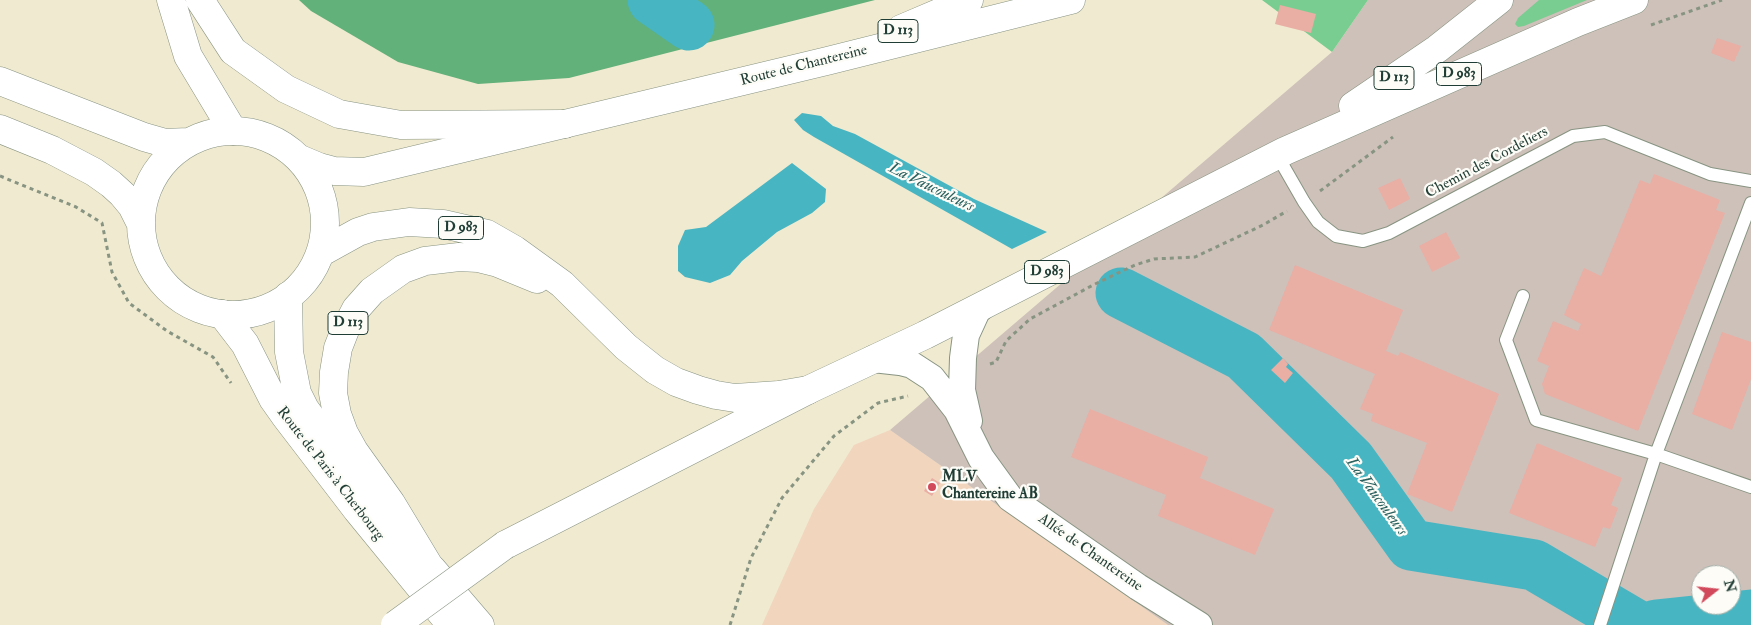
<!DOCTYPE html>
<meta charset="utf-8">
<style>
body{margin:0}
#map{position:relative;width:1751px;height:625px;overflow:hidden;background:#f0ead0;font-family:"IM FELL Double Pica",serif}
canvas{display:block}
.north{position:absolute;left:1691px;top:565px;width:50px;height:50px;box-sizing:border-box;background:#fdfcf7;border:1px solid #a4b0a9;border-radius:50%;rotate:74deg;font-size:14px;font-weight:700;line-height:20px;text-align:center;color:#1f3d34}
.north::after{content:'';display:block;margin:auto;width:18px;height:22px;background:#d1495b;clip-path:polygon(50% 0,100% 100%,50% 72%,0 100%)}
</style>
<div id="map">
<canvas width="1751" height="625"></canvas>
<div class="north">N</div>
</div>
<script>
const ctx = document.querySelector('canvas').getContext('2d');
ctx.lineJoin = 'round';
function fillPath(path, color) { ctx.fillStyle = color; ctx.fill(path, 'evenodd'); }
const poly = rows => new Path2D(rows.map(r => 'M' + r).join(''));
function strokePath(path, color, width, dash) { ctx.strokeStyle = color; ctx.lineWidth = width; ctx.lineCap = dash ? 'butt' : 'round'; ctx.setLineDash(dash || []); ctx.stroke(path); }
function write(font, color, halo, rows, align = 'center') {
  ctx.font = font + ' "IM FELL Double Pica",serif'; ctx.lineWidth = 4.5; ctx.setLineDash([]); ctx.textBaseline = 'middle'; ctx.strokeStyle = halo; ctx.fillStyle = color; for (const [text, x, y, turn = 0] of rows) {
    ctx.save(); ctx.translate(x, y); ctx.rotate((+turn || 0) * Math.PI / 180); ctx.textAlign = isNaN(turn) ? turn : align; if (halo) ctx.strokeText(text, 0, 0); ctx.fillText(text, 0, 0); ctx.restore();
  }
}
const built = poly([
 [890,430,1168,625,762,625,814,509,854,445]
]);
const industrial = poly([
 [1368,0,1751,0,1751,625,1168,625,890,430,1332,52],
 [1701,575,1731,575,1731,605,1701,605]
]);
const green = poly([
 [1262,0,1368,0,1332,52],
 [1539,0,1587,0,1524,26,1518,27,1515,24,1518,18]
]);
const forest = poly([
 [299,0,875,0,569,78,478,84,398,62,311,11]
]);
const water = poly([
 [802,113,821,116,833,126,855,134,974,199,1047,232,1012,249,814,137,803,130,794,120],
 [792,163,826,189,825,202,812,213,777,232,742,261,730,275,710,283,685,277,678,271,678,246,685,230,706,227]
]);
const river = poly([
 [653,0,689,25],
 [1121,293,1244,356,1351,461,1411,545,1534,565,1636,625],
 [1656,625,1751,615]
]);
const building = poly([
 [1280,5,1316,14,1311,33,1275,24],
 [1717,38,1741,46,1734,62,1711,53],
 [1654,174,1720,200,1716,210,1725,213,1638,431,1545,394,1542,384,1549,366,1537,361,1553,321,1578,331,1581,324,1564,315,1584,268,1601,276,1640,180,1650,184],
 [1400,178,1410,199,1389,210,1378,188],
 [1446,232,1460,258,1432,272,1419,246],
 [1295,265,1403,310,1386,351,1398,356,1400,352,1499,394,1452,512,1407,494,1427,443,1371,421,1373,414,1360,409,1375,374,1269,330],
 [1722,332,1751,342,1751,379,1732,430,1692,414],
 [1283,358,1288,364,1286,367,1293,373,1285,383,1271,370],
 [1090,409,1208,457,1200,478,1274,509,1255,555,1158,516,1166,495,1071,457],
 [1537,443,1622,478,1611,505,1618,508,1610,529,1603,527,1595,547,1509,513],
 [932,478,940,483,932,496,924,491]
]);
const path = poly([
 [1651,25,1722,0],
 [0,176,76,207,102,223,112,272,129,303,167,331,213,357,231,383],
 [1320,191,1393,137],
 [990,364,996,362,1006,341,1030,319,1095,284,1135,265,1154,259,1195,257,1263,225,1287,211],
 [730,625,751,558,782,498,834,436,878,403,908,396]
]);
const lane = poly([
 [1277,155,1304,202,1318,222,1336,236,1363,241,1389,233,1573,136,1605,132,1710,174,1751,181],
 [1751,203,1656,454,1751,487],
 [1523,296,1506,340,1536,420,1656,454,1600,625]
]);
const street = poly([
 [873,359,900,362,912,365,932,378,957,410,981,458,1010,498,1138,587,1199,625],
 [969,421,962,390,963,358,966,335,977,311,984,305]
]);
const secondary = poly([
 [288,296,289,352,297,393,305,409,340,458,389,520],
 [222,314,245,344,273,399,285,416,357,510,451,625],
 [432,569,480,625]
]);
const primary = poly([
 [901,29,969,0],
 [0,81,144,137,165,143,188,142],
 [1353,106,1437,49,1499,0],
 [0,129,52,150,94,172,111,184,122,194,132,206,141,224],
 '141 223a92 92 0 1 1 184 0a92 92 0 1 1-184 0Z',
 [300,159,319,167,334,171,364,172,827,61,1071,0],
 [320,253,358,232,373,227,409,222,443,224,487,234,515,250,562,284,626,347,655,370,676,382,698,390,716,395,735,398,779,395,808,390,925,335,1285,151,1578,22,1634,0],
 [429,566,391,503,354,451,344,433,337,414,333,393,334,372,338,348,345,330,356,309,372,291,403,269,425,261,459,257,478,258,498,263,537,279]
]);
const highway = poly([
 [171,0,188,56,233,131],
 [200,0,233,51,286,89,339,114,401,125,565,124],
 [505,545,808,390]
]);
const highwayBridge = poly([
 [395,625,505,545]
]);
const markers = [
 [932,487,5,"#d1495b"]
];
const shields = [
 [898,31,40],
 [1459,74,45],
 [1394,78,40],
 [461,228,45],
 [1047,272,45],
 [348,323,40]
];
const shieldNames = [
 ["D 113",898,31],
 ["D 983",1459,74],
 ["D 113",1394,78],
 ["D 983",461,228],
 ["D 983",1047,272],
 ["D 113",348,323]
];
const streetNames = [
 ["Route de Chantereine",804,66,-14],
 ["Chemin des Cordeliers",1487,163,-28],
 ["Route de Paris à Cherbourg",330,474,52],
 ["Allée de Chantereine",1090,553,35]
];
const poiNames = [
 ["MLV",942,478],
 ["Chantereine AB",942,495]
];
const waterNames = [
 ["La Vaucouleurs",931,188,26],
 ["La Vaucouleurs",1376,497,54]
];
fillPath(built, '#f1d5bd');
fillPath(industrial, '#cec1ba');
fillPath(green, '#79cd90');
fillPath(forest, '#62b07a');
fillPath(water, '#47b5c2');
strokePath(river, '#47b5c2', 51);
fillPath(building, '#e9aea4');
strokePath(lane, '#889482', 14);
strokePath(street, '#889482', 28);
strokePath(secondary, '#889482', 29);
strokePath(primary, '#889482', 29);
strokePath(highway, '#889482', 29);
strokePath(path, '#889482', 3, [4, 4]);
strokePath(lane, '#fff', 12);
strokePath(street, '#fff', 26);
strokePath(secondary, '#fff', 28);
strokePath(primary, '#fff', 28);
strokePath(highway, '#fff', 28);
strokePath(highwayBridge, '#889482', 29, []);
strokePath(highwayBridge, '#fff', 28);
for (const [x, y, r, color] of markers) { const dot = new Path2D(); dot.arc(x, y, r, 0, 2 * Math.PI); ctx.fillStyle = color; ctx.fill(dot); strokePath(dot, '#fdfcf7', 2); }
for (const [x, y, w] of shields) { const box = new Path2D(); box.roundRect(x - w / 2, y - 11.5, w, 23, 4); ctx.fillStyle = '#fdfcf7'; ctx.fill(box); strokePath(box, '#1f3d34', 1); }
write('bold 14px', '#1f3d34', null, shieldNames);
write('15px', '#1f3d34', '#fdfcf7', streetNames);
write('bold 15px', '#1f3d34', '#fdfcf7', poiNames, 'left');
write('italic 16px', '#2b615f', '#fdfcf7', waterNames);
</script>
